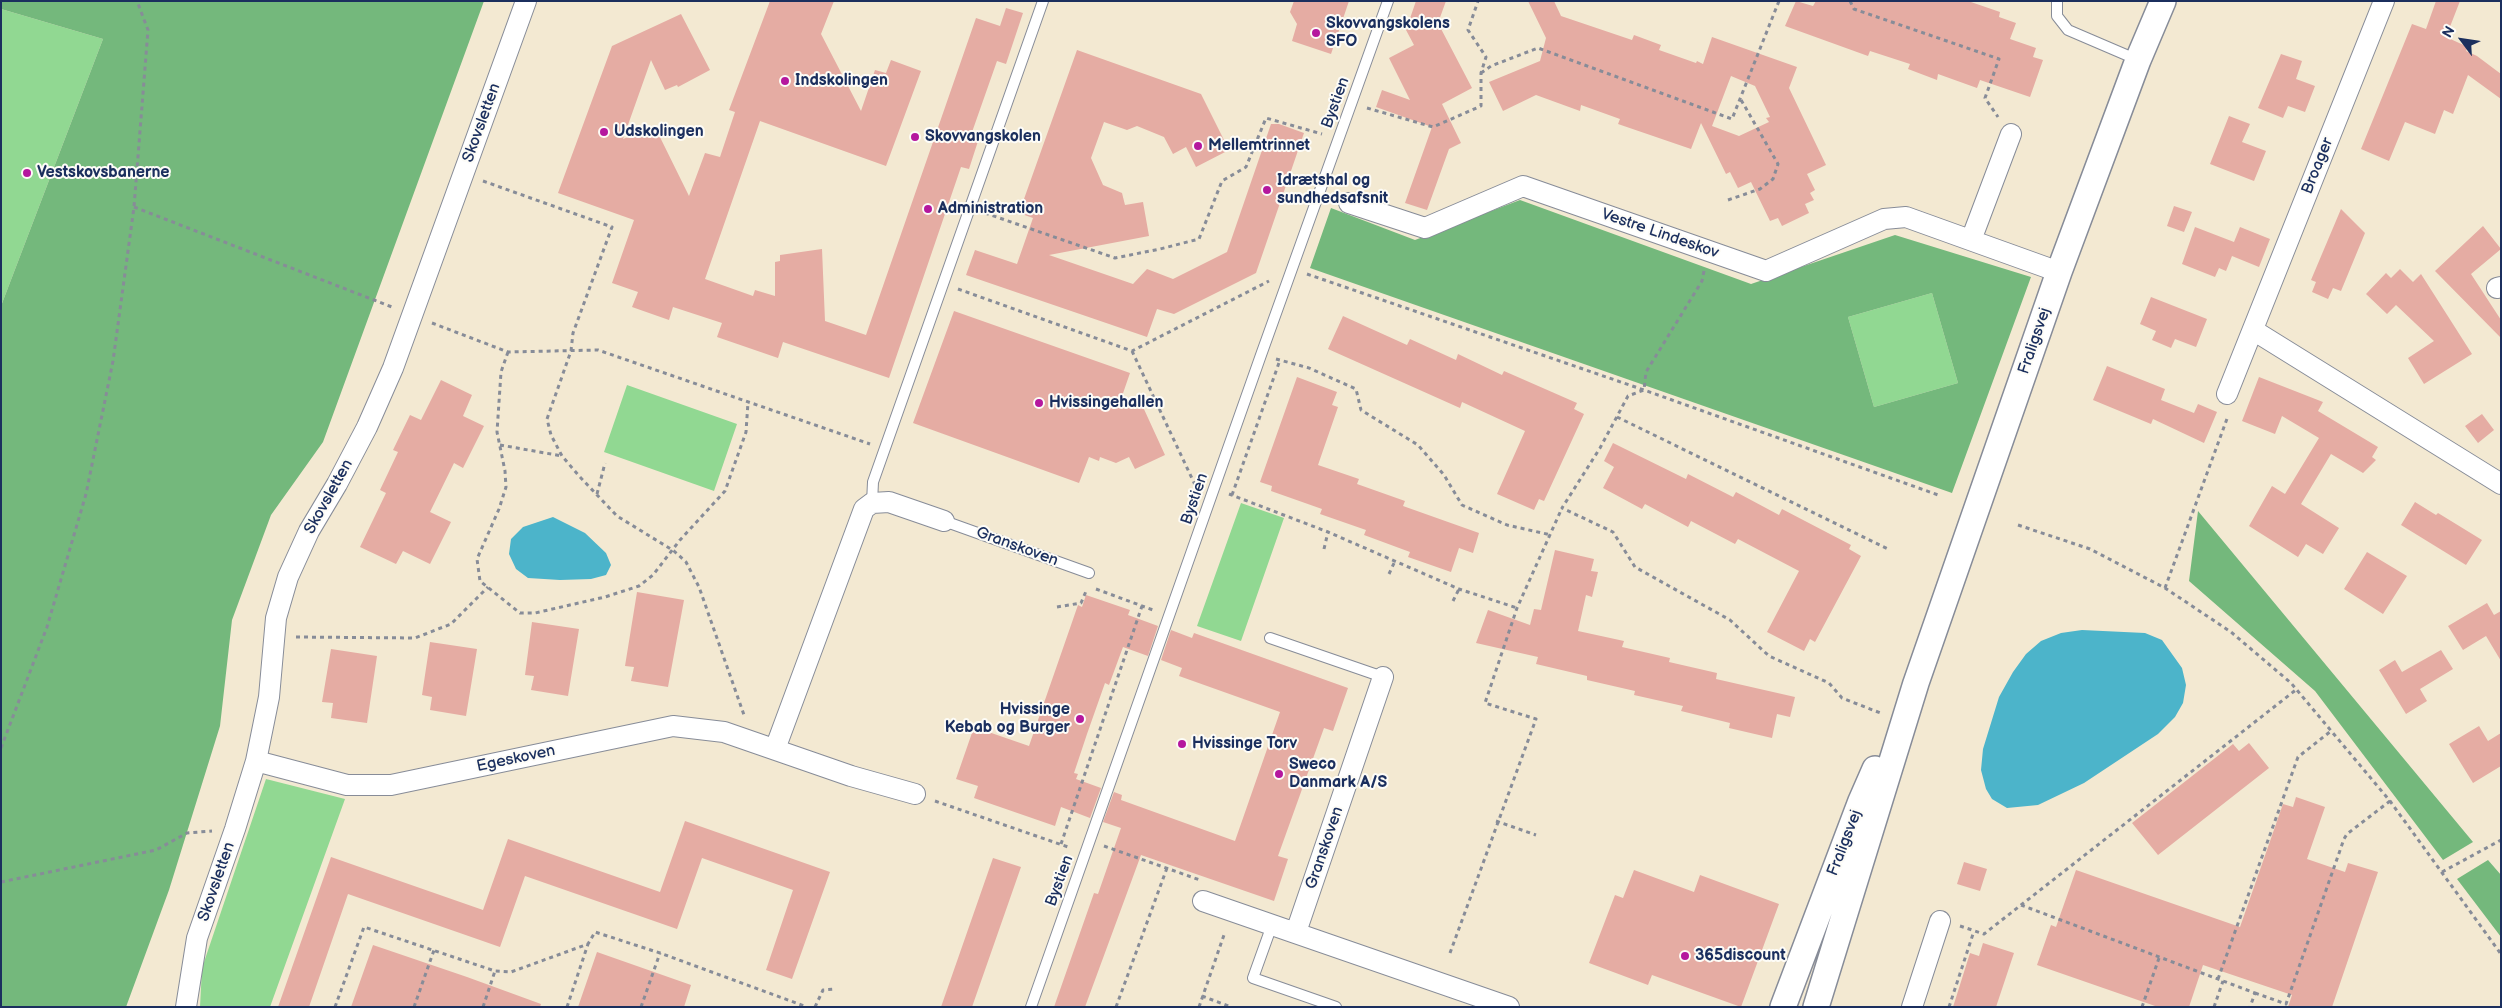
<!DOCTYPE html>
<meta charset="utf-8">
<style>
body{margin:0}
#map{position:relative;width:2502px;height:1008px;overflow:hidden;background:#f3e9d2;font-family:"Balsamiq Sans",sans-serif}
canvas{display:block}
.frame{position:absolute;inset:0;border:2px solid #1b2f5e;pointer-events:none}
.north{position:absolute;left:2437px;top:15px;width:50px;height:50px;-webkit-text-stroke:4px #fdfcf7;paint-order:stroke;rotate:301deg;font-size:14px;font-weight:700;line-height:20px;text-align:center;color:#1b2f5e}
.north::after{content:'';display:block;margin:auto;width:18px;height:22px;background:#1b2f5e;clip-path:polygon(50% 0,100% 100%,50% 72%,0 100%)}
</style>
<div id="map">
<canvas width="2502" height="1008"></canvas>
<div class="frame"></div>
<div class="north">N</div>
</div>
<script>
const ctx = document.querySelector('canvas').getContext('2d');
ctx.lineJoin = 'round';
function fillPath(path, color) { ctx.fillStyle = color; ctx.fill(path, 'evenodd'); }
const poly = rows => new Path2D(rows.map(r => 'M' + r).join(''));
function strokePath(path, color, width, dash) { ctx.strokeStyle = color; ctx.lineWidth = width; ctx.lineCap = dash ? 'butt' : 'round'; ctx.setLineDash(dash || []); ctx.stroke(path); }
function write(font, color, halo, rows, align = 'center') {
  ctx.font = font + ' "Balsamiq Sans",sans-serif'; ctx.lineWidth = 4; ctx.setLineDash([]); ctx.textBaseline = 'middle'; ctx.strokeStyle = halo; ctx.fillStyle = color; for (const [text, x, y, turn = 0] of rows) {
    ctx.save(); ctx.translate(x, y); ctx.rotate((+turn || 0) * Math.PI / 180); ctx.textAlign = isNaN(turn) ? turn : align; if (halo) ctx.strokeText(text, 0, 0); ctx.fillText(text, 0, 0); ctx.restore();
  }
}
const green = poly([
 [1,9,103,39,1,306],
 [1932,293,1958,383,1874,407,1848,317],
 [627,385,737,424,714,491,604,452],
 [1241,503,1284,518,1241,641,1197,626],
 [266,779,345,799,270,1007,200,1007,202,968]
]);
const forest = poly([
 [1,1,484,1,323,442,271,515,232,620,220,726,169,890,126,1007,1,1007,1,306,103,39,1,9],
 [1520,200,1751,284,1895,235,2031,277,1952,493,1310,268,1331,208,1415,240],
 [1932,293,1958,383,1874,407,1848,317],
 [2198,511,2473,842,2443,860,2315,691,2189,581],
 [2488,860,2501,875,2501,937,2457,879]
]);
const water = poly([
 [553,517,585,533,606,553,611,565,606,575,591,579,560,580,528,578,516,569,509,554,511,539,523,527],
 [2082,630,2145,633,2162,640,2182,668,2186,685,2183,703,2175,717,2158,734,2084,783,2038,805,2007,808,1992,799,1986,789,1981,770,1983,749,1999,697,2013,672,2026,654,2041,641,2061,633]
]);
const building = poly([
 [770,1,834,1,821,34,861,111,875,70,886,73,891,60,921,71,886,166,760,121,705,279,753,296,755,290,775,296,775,262,780,261,780,255,822,249,825,321,866,335,976,18,1000,26,1006,8,1023,13,1006,64,997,61,971,135,979,138,969,169,961,167,889,378,783,342,778,358,717,337,722,323,673,307,669,320,632,307,638,292,612,283,634,220,558,193,612,46,681,14,710,70,678,87,677,85,665,90,651,60,623,139,655,127,689,196,705,153,720,157,735,112,729,110],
 [1294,1,1349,1,1331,54,1292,41,1297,24,1290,12],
 [1416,1,1446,1,1438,23,1472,88,1442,104,1461,143,1449,149,1427,210,1405,203,1432,127,1376,107,1382,90,1410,100,1389,58,1414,45,1406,30],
 [1528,1,1554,1,1561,16,1632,40,1634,35,1661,45,1659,50,1696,63,1697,61,1703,64,1712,37,1797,67,1789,88,1826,165,1807,174,1815,190,1810,193,1814,200,1805,204,1809,213,1782,226,1778,218,1770,221,1751,182,1738,188,1730,172,1726,174,1701,123,1691,149,1618,124,1620,119,1581,105,1580,111,1536,95,1503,111,1489,82,1540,61,1546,38],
 [1731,76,1755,86,1770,117,1766,118,1769,122,1739,136,1712,126],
 [1796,1,1813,6,1816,1,1968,1,2000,12,1999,17,2016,23,2010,39,2036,48,2033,57,2043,60,2030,97,1980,80,1977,88,1938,74,1937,80,1908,69,1910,64,1870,51,1868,56,1785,26],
 [2436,1,2460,1,2446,37,2468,47,2466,51,2477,56,2501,74,2501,99,2468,75,2453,114,2444,110,2435,134,2405,122,2389,161,2361,149,2412,24,2426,29],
 [1077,50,1201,94,1229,150,1196,167,1186,147,1173,154,1164,137,1137,126,1127,130,1104,122,1091,158,1103,185,1122,193,1125,205,1143,202,1149,236,1049,255,1133,284,1147,269,1173,279,1227,252,1271,124,1279,124,1304,133,1256,273,1174,314,1157,309,1147,337,966,275,975,250,1017,264,1033,218,1019,213],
 [2281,54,2302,61,2296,79,2315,86,2305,112,2288,106,2283,118,2258,108],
 [2229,116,2250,124,2242,142,2266,151,2254,181,2210,164],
 [2174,206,2192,212,2184,232,2167,226],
 [2341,209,2365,233,2341,291,2333,288,2328,299,2312,292,2316,282,2311,280],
 [2483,226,2501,249,2471,274,2501,320,2501,338,2435,271],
 [2195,227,2234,242,2240,227,2270,239,2259,267,2232,256,2226,271,2219,268,2215,277,2182,264],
 [2400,269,2413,282,2421,274,2472,354,2424,384,2408,358,2434,341,2396,305,2387,314,2366,294,2386,273,2391,278],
 [2151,297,2207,319,2196,347,2175,339,2171,348,2152,340,2156,331,2140,324],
 [954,311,1130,373,1121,399,1143,407,1165,455,1135,469,1129,457,1116,463,1100,457,1099,461,1089,457,1079,483,913,423],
 [1343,316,1407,345,1410,339,1456,360,1458,354,1502,375,1504,371,1577,403,1574,409,1584,414,1544,501,1539,499,1534,510,1497,494,1525,431,1462,402,1460,408,1328,349],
 [2107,366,2165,389,2161,400,2194,413,2198,404,2217,412,2204,443,2153,419,2151,424,2093,400],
 [1297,377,1337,392,1332,405,1338,407,1318,465,1359,479,1357,484,1405,501,1403,506,1479,533,1473,553,1459,548,1451,572,1408,557,1410,552,1364,535,1366,530,1320,514,1322,509,1271,491,1272,486,1260,482],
 [2259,377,2323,402,2318,411,2378,447,2372,457,2376,460,2363,473,2331,454,2301,504,2339,528,2323,554,2306,544,2298,557,2249,526,2272,486,2285,494,2319,438,2282,416,2275,434,2242,421],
 [441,380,472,395,463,416,484,426,463,468,454,463,430,512,451,522,430,564,403,551,396,564,360,547,386,493,380,490,398,452,393,450,410,415,421,420],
 [2482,414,2494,430,2478,443,2465,426],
 [1613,443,1686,479,1688,474,1733,497,1736,492,1779,515,1782,509,1851,545,1849,549,1861,556,1815,642,1810,639,1804,651,1767,632,1799,571,1738,539,1735,544,1691,521,1688,527,1645,504,1642,509,1603,488,1614,467,1604,461],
 [2415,502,2436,515,2438,513,2482,540,2466,565,2401,525],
 [1555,550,1594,559,1591,571,1598,572,1592,597,1586,595,1578,631,1624,641,1622,647,1670,658,1669,662,1717,673,1716,679,1795,697,1790,717,1777,714,1772,738,1729,728,1730,723,1681,711,1683,706,1634,695,1635,691,1587,680,1587,676,1536,664,1538,657,1476,643,1488,610,1530,625,1534,609,1541,610],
 [2367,552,2407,576,2383,614,2344,589],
 [637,592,684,600,668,687,631,681,634,667,625,666],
 [1086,595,1130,610,1128,615,1158,626,1148,656,1123,647,1109,685,1105,683,1087,734,1074,773,1078,774,1076,779,1101,788,1090,818,1061,807,1055,826,974,798,978,786,956,779,974,727,1029,746,1078,605,1082,607],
 [2487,603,2494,615,2501,611,2501,661,2486,636,2463,650,2448,626],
 [532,622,579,629,568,696,531,690,534,676,525,675],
 [1171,630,1192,638,1194,633,1348,688,1333,731,1324,728,1278,856,1288,859,1274,901,1141,855,1085,1007,1054,1007,1094,893,1098,894,1121,828,1103,822,1114,792,1122,795,1121,800,1235,841,1280,712,1179,676,1182,668,1161,660],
 [430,642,477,649,466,716,430,710,432,697,422,695],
 [331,649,377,656,367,723,331,718,333,703,322,702],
 [2441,650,2453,669,2420,689,2427,701,2406,714,2379,670,2395,660,2402,672],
 [2479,726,2488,741,2501,733,2501,766,2473,783,2449,744],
 [2249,743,2269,768,2158,855,2132,823,2233,744,2239,751],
 [2296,797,2325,807,2307,859,2345,872,2348,863,2378,872,2332,1007,2288,1007,2292,995,2203,965,2189,1007,2158,1007,2037,965,2051,925,2056,927,2076,870,2240,927,2283,804,2293,807],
 [685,821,830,872,792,979,766,970,793,890,702,858,677,929,525,876,500,947,348,894,309,1007,278,1007,331,857,483,910,508,839,660,892],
 [993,858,1021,867,972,1007,941,1007],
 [1964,862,1987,869,1980,891,1957,884],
 [1634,870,1694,892,1700,875,1779,904,1741,1007,1652,975,1648,985,1589,963,1615,895,1623,898],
 [1983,943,2014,953,1996,1007,1953,1007,1970,953,1979,956],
 [373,945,467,977,541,1004,540,1007,351,1007],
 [597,952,691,985,684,1007,578,1007]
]);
const path = poly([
 [1850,1,1854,9,1999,59,1985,98,1998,117],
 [1481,73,1491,66,1538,48,1732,119,1779,1],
 [1367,108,1433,127,1481,106,1481,73,1486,57,1468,30,1478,1],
 [483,181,612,227,573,333,571,351,547,419,551,435,562,456,580,477,617,516,674,551,686,562,699,587,744,715],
 [1728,200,1760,189,1773,179,1778,164,1740,98],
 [134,207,392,307],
 [985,213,1115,258,1160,249,1199,239,1222,181,1246,167,1266,118,1322,134],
 [1704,271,1702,281,1646,372,1644,390,1628,396,1600,448,1562,508,1613,532,1635,567,1730,620,1769,656,1829,683,1842,698,1883,714],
 [1307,274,1644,390,1941,496],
 [958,289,1132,351,1269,281],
 [432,323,508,352,598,350,870,444],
 [1132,351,1197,489],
 [508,352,501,372,497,432,505,471,506,487,499,509,477,559,480,581,520,613,535,613,605,597,639,586,653,575,680,540,725,491,746,432,748,402],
 [1276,359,1309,368,1356,389,1361,410,1418,445,1444,475,1462,505,1507,525,1551,535],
 [1617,417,1888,549],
 [500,445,562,456],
 [597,494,605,463],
 [1229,494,1328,532,1459,589,1517,608],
 [1232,495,1280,360],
 [2018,525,2090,549,2165,588,2231,632,2291,683,2390,801,2501,954],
 [1324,549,1328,532],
 [1389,574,1395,561],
 [2165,588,2228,416],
 [1096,589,1153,610],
 [1453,601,1459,589],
 [1057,607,1081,603,1087,589],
 [296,637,415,638,451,624,488,587],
 [1,748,47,627,86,494,113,361,134,207,148,30,137,1],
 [935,801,1071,848],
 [1496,821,1536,835],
 [1061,844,1142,606],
 [1104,846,1200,880],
 [2442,872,2501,840],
 [1,882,156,850,187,833,212,831],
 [2021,905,2255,993,2250,1007],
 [1960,926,1984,934,2297,689],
 [1450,953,1536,719,1485,703,1517,608,1562,508],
 [2218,979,2298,757,2331,731],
 [2255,993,2286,1004,2344,839,2347,834,2390,801],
 [1202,996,1231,1007],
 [335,1007,364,927,495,971,511,972,588,944,595,932,660,953,807,1007],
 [414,1007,434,950],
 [483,1007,495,971],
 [567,1007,588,944],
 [641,1007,660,953],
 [815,1007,823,990,836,989],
 [1116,1007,1167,868],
 [1199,1007,1225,932],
 [1949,1007,1974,931],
 [2142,1007,2159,958],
 [2214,1007,2223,981]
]);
const service = poly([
 [2057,1,2057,16,2068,30,2138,60],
 [872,503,873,482,1043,1],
 [944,521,1089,573],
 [1270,638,1383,677],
 [1272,925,1253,978,1336,1007],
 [1031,1007,1261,355,1388,1]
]);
const minor = poly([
 [1349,203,1425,228,1523,186,1766,271,1884,219,1906,217,2059,272],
 [1971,240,2011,134],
 [2497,288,2501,287],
 [2253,330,2501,484],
 [2227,394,2384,1],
 [775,749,864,509,872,503,889,502,944,521],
 [256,761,347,785,391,785,673,726,724,732,851,776,915,794],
 [1203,901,1509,1007],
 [1296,932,1383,677],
 [186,1007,197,938,235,829,256,761,269,697,276,618,288,577,309,531,337,484,367,427,393,368,526,1],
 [1912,1007,1940,921]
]);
const tertiary = poly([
 [1783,1007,1861,801,1875,769],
 [1816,1007,1916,683,2059,272,2138,60,2163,1]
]);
const markers = [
 [1316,33,5,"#b5179e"],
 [785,81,5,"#b5179e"],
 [604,132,5,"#b5179e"],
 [915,137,5,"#b5179e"],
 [1198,146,5,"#b5179e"],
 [27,173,5,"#b5179e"],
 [1267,190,5,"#b5179e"],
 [928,209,5,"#b5179e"],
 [1039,403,5,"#b5179e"],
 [1080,719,5,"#b5179e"],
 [1182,744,5,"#b5179e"],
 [1279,774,5,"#b5179e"],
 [1685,956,5,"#b5179e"]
];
const poiNames = [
 ["Skovvangskolens",1326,24],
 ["SFO",1326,42],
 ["Indskolingen",795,81],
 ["Udskolingen",614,132],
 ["Skovvangskolen",925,137],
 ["Mellemtrinnet",1208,146],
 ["Vestskovsbanerne",37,173],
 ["Idrætshal og",1277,181],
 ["sundhedsafsnit",1277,199],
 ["Administration",938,209],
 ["Hvissingehallen",1049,403],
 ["Hvissinge",1070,710,"right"],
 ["Kebab og Burger",1070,728,"right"],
 ["Hvissinge Torv",1192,744],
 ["Sweco",1289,765],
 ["Danmark A/S",1289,783],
 ["365discount",1695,956]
];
const streetNames = [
 ["Bystien",1336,103,-70],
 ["Skovsletten",482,123,-70],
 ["Broager",2318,166,-68],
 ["Vestre Lindeskov",1660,234,19],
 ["Fraligsvej",2035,341,-71],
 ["Skovsletten",329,497,-61],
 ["Bystien",1195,499,-71],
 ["Granskoven",1017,547,20],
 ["Egeskoven",516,759,-12],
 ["Fraligsvej",1845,843,-69],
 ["Granskoven",1325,848,-71],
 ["Bystien",1060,881,-70],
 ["Skovsletten",217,882,-71]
];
fillPath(green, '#91d892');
fillPath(forest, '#74b87c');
fillPath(water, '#4cb4ca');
fillPath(building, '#e5aca3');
strokePath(service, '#878c98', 12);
strokePath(minor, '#878c98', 22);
strokePath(tertiary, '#878c98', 28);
strokePath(path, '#878c98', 3, [4, 4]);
strokePath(service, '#fff', 10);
strokePath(minor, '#fff', 20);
strokePath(tertiary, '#fff', 25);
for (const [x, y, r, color] of markers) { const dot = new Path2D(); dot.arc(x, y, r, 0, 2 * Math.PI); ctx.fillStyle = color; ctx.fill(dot); strokePath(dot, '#fdfcf7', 2); }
write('bold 16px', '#1b2f5e', '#fdfcf7', poiNames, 'left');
write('16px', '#1b2f5e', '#fdfcf7', streetNames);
</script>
